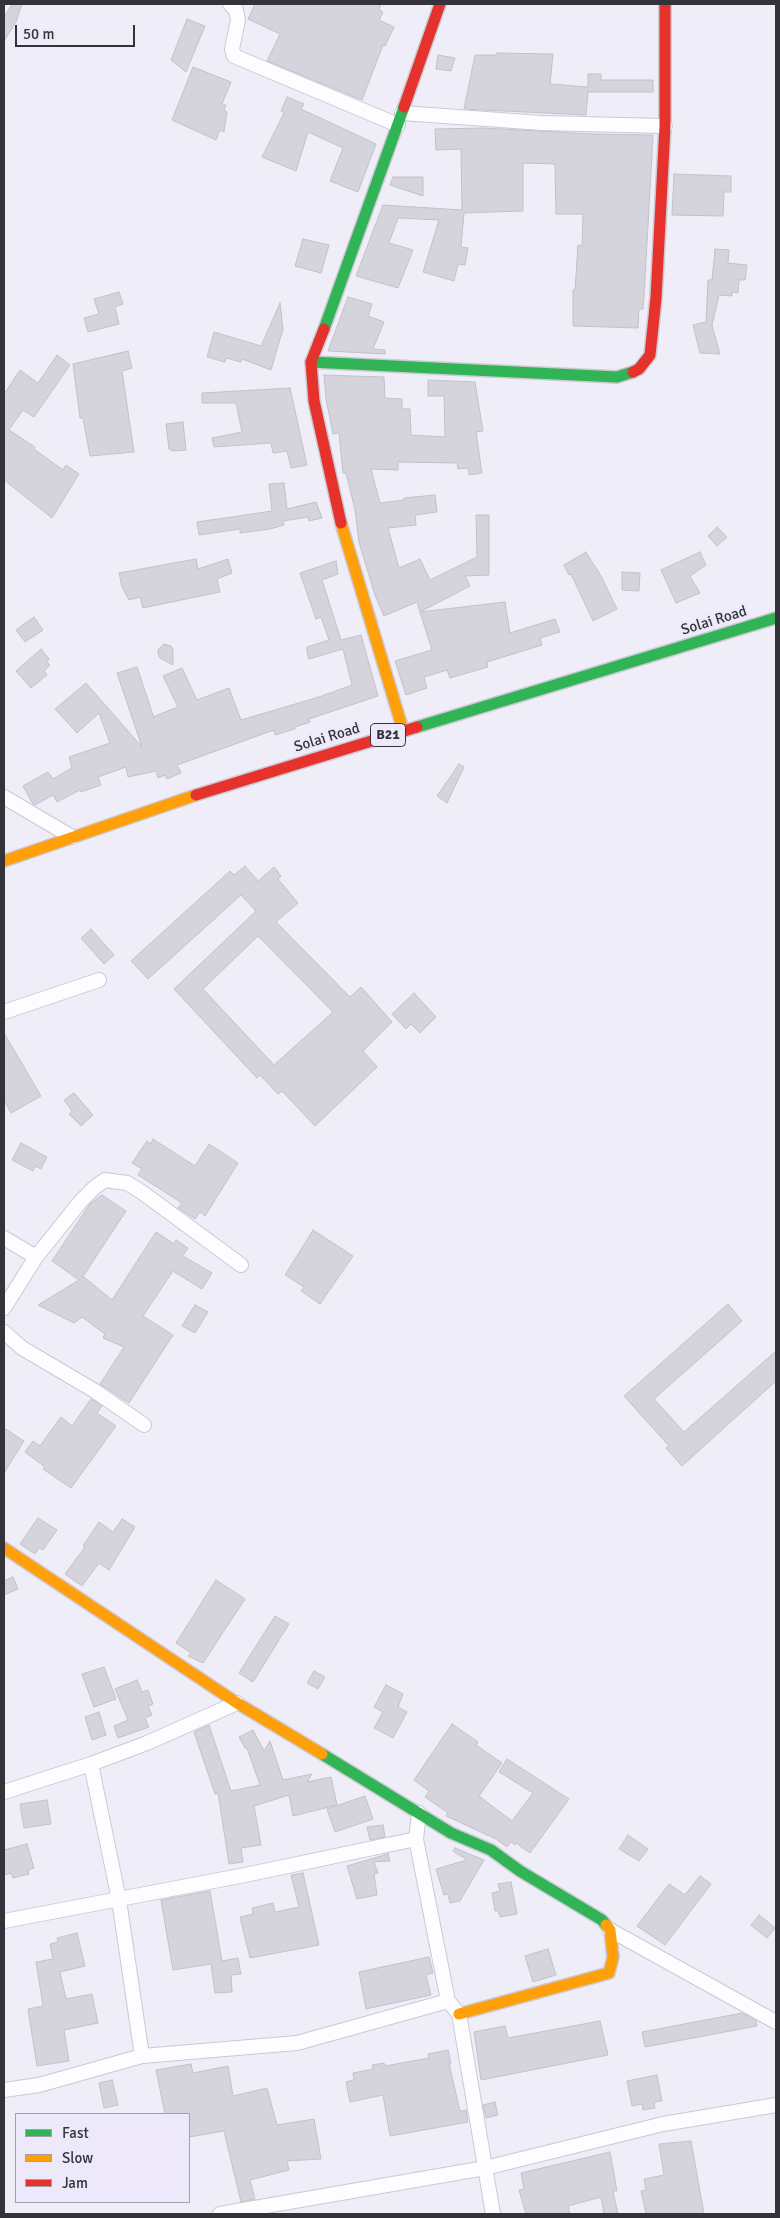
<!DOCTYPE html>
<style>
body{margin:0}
#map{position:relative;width:780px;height:2218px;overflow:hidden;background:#efedf7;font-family:Signika,sans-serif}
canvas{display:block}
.frame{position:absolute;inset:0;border:5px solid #34333a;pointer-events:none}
.legend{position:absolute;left:15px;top:2113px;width:175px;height:90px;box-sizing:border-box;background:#ede9fb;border:1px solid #a3a0ae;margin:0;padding:6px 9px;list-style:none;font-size:15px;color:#34333a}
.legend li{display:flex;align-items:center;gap:10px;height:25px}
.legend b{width:25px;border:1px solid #a3a0ae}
.scale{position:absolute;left:15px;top:25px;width:120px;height:22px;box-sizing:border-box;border:2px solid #34333a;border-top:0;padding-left:6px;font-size:15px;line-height:18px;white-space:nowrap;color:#34333a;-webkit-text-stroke:4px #ede9fb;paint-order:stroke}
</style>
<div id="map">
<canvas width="780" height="2218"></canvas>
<div class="frame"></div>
<ul class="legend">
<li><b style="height:6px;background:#30b455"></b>Fast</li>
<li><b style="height:6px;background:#ff9f0a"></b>Slow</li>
<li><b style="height:6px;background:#e5322d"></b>Jam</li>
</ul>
<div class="scale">50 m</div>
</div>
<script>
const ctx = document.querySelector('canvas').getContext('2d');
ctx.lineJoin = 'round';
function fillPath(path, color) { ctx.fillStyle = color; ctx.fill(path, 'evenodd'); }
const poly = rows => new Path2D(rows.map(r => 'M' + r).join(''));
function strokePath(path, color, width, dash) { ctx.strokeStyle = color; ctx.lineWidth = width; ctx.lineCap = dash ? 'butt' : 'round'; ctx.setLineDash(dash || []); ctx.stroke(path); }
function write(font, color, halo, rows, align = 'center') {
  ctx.font = font + ' Signika,sans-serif'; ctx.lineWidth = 5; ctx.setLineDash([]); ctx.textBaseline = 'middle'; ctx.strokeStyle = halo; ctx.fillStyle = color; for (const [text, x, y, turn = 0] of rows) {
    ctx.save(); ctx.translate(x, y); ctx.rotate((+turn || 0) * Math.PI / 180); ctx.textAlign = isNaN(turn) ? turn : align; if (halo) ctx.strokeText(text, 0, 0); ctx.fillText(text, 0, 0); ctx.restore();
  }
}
const building = poly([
 [12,4,22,4,16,22,4,41,4,17,12,4],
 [255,4,381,4,379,9,383,12,379,20,394,27,385,46,383,45,362,100,267,61,280,34,248,19,255,4],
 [187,19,205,26,186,72,171,60,187,19],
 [497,53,553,54,550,84,588,87,588,74,601,74,601,80,653,80,653,92,588,92,586,115,464,109,475,55,497,55,497,53],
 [438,55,455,58,451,71,436,69,438,55],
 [193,67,231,82,222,104,226,105,224,110,227,112,224,132,220,130,216,140,172,120,193,67],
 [287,97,304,104,301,109,376,144,358,192,330,181,343,148,308,132,296,171,262,157,284,113,281,111,287,97],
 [483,128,593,134,653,135,644,297,643,309,639,309,638,328,573,326,573,290,575,290,578,245,582,246,583,214,556,214,555,164,523,163,523,211,464,213,461,247,468,248,465,265,458,264,454,281,423,272,439,220,398,218,389,243,413,250,398,288,356,276,383,205,462,210,461,149,436,150,435,129,483,128],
 [674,174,731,176,731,192,724,192,723,216,672,215,674,174],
 [393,177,423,177,423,196,390,185,393,177],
 [303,239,329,245,321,273,295,266,303,239],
 [715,249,729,250,728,263,747,265,745,280,739,280,738,293,732,292,732,296,719,295,712,325,720,354,700,353,693,325,706,322,708,280,712,280,715,249],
 [119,292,123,304,115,307,119,324,88,332,84,318,99,314,94,299,119,292],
 [348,297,372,304,368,316,384,322,373,349,385,350,385,354,328,351,348,297],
 [280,303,283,329,271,370,242,359,241,362,226,358,225,362,207,357,214,332,261,346,280,303],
 [128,351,132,368,122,371,134,452,90,456,83,418,80,418,73,364,128,351],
 [57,355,70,365,34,417,23,410,9,430,35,447,34,449,63,470,66,465,79,474,52,518,4,480,4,394,20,370,38,383,57,355],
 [324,375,384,377,385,398,402,399,402,409,410,409,411,435,445,437,444,396,428,396,428,380,475,382,483,431,476,432,482,473,469,475,468,468,458,469,457,463,398,462,398,470,371,469,380,503,404,500,404,498,435,495,437,512,415,515,416,525,388,528,399,568,420,559,430,580,477,557,476,515,489,515,489,575,465,576,470,586,420,612,417,602,384,616,375,595,359,542,355,510,346,473,343,473,339,433,333,434,326,399,324,375],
 [290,388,307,465,291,468,287,451,273,453,271,443,214,447,212,438,242,432,236,403,202,403,202,393,290,388],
 [183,422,186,450,172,451,169,449,166,424,183,422],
 [284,483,287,509,316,502,322,518,309,521,308,517,283,521,284,525,270,529,240,533,240,529,199,535,197,522,272,511,269,484,284,483],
 [717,527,727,537,717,546,708,536,717,527],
 [586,552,601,576,617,609,593,621,571,574,569,575,564,565,586,552],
 [700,552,706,565,690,576,700,593,676,603,661,570,700,552],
 [196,559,198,569,228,559,232,573,217,579,220,592,143,608,140,597,129,600,122,587,119,573,196,559],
 [336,561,338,574,322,580,341,640,361,635,378,696,309,719,310,722,295,727,295,729,275,735,274,730,177,765,181,773,167,779,165,775,158,778,156,771,128,777,126,767,98,777,101,785,81,792,80,790,57,802,53,795,35,805,33,804,23,786,48,772,53,779,72,768,69,757,110,743,99,713,77,733,55,709,86,683,142,747,117,673,137,667,154,718,155,716,178,707,163,676,182,668,197,700,229,688,241,720,319,697,352,685,343,649,309,659,307,652,307,647,329,640,321,617,316,619,300,573,336,561],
 [622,572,640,573,639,591,622,590,622,572],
 [505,602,510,633,555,619,560,632,540,638,542,645,487,662,488,667,450,678,447,670,424,677,427,688,406,695,395,661,432,650,420,612,505,602],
 [34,617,43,630,25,642,16,630,34,617],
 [164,644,171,646,173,650,173,665,160,658,158,654,158,650,164,644],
 [41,649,49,659,47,662,50,665,44,671,47,675,31,688,16,671,41,649],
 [459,764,464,767,447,803,437,796,459,764],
 [245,866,258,881,274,867,281,876,278,879,298,903,276,922,350,997,361,987,392,1022,363,1051,377,1067,315,1126,282,1091,278,1094,260,1075,257,1078,174,989,256,911,241,895,148,979,131,961,230,871,234,875,245,866],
 [258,936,333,1012,274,1065,203,989,258,936],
 [91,929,114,955,104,964,81,938,91,929],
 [414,993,436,1017,420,1033,411,1024,406,1029,392,1014,414,993],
 [4,1033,41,1096,11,1113,4,1100,4,1033],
 [74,1093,93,1115,81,1126,69,1114,72,1111,64,1100,74,1093],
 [153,1139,195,1166,209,1144,238,1163,205,1216,200,1212,195,1219,178,1208,182,1203,138,1175,142,1169,132,1163,147,1141,151,1144,153,1139],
 [21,1143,47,1157,41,1169,35,1166,33,1171,12,1160,21,1143],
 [102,1195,126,1211,82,1278,84,1277,112,1300,156,1232,174,1244,176,1240,188,1248,183,1256,212,1273,202,1289,173,1271,143,1316,173,1335,129,1403,100,1384,124,1347,103,1338,105,1334,82,1317,74,1323,38,1305,79,1280,52,1261,90,1204,102,1195],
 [313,1230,353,1256,320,1304,301,1291,304,1287,285,1275,313,1230],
 [728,1304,742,1321,654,1399,684,1432,776,1351,776,1381,682,1466,666,1448,669,1446,624,1396,728,1304],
 [195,1305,208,1312,195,1333,182,1326,195,1305],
 [91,1399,102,1406,97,1413,116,1426,71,1488,43,1469,45,1467,25,1452,33,1441,40,1446,61,1417,72,1426,91,1399],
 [4,1428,24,1441,4,1473,4,1428],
 [38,1518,57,1530,43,1550,39,1548,35,1554,20,1544,38,1518],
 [122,1519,135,1527,109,1570,99,1563,82,1586,65,1574,85,1547,83,1546,99,1522,113,1532,122,1519],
 [13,1577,18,1589,4,1595,4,1581,13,1577],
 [216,1580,245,1599,203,1663,188,1656,191,1653,176,1643,216,1580],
 [275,1616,289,1624,253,1682,239,1673,275,1616],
 [104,1667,116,1699,94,1707,82,1674,104,1667],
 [314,1671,325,1677,318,1689,307,1683,314,1671],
 [137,1680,142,1692,148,1690,153,1704,148,1706,152,1715,145,1718,149,1727,118,1738,114,1726,128,1720,115,1689,137,1680],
 [386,1685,403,1694,398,1707,407,1712,393,1738,374,1728,383,1712,374,1707,386,1685],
 [99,1712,106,1735,92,1740,85,1717,99,1712],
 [452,1724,478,1742,476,1745,502,1763,479,1796,512,1821,533,1793,499,1772,507,1759,569,1799,530,1853,516,1843,515,1845,511,1842,507,1847,496,1839,446,1816,448,1813,425,1797,429,1791,414,1780,452,1724],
 [209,1725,231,1791,260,1785,247,1748,245,1748,239,1737,253,1730,264,1751,270,1741,283,1780,312,1774,307,1782,331,1777,337,1805,293,1816,289,1795,254,1806,261,1845,241,1848,243,1862,229,1864,218,1793,215,1794,194,1732,209,1725],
 [365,1796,373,1819,335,1832,327,1809,365,1796],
 [47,1800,51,1824,24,1828,20,1804,47,1800],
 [383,1825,385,1837,370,1840,367,1827,383,1825],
 [628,1835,648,1849,639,1861,619,1849,628,1835],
 [27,1844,34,1868,28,1870,29,1874,13,1878,11,1873,4,1875,4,1850,27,1844],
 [455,1848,484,1860,460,1901,450,1903,448,1894,444,1895,436,1869,467,1860,453,1851,455,1848],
 [388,1854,390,1861,374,1862,378,1873,374,1874,377,1895,357,1899,347,1866,388,1854],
 [303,1873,319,1945,250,1958,240,1917,253,1914,252,1908,273,1903,275,1912,299,1907,291,1875,303,1873],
 [700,1876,711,1884,665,1945,637,1926,669,1884,685,1895,700,1876],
 [511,1882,517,1914,500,1917,498,1911,495,1911,492,1893,500,1891,498,1884,511,1882],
 [210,1891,222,1961,238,1958,241,1974,231,1975,232,1992,215,1993,211,1964,173,1970,161,1900,210,1891],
 [759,1915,775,1928,767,1938,751,1925,759,1915],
 [77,1933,85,1966,60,1972,66,1999,92,1994,98,2023,64,2030,69,2061,37,2066,28,2009,43,2006,36,1962,53,1959,50,1944,58,1942,57,1938,77,1933],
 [548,1949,556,1975,533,1982,525,1956,548,1949],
 [429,1957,433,1973,426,1975,431,1995,366,2009,359,1972,429,1957],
 [742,2013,756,2021,757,2026,645,2047,642,2032,742,2013],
 [600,2021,608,2055,481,2080,474,2032,505,2026,508,2038,600,2021],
 [448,2050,451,2064,449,2064,460,2111,466,2110,468,2122,390,2136,383,2095,350,2102,346,2082,354,2080,353,2073,373,2069,372,2065,384,2063,385,2066,429,2058,428,2054,448,2050],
 [191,2064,193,2073,228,2066,233,2096,267,2088,277,2125,314,2119,321,2159,287,2161,289,2170,250,2180,255,2199,241,2202,224,2131,189,2137,189,2114,165,2114,156,2070,191,2064],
 [657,2075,662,2101,654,2102,655,2108,643,2110,642,2104,632,2106,627,2081,657,2075],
 [112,2080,118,2105,104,2108,99,2083,112,2080],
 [495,2102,498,2115,486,2118,483,2105,495,2102],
 [691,2141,704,2214,646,2214,641,2191,646,2190,644,2179,664,2175,659,2144,691,2141],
 [610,2152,617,2191,613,2191,618,2214,604,2214,601,2197,568,2206,570,2214,526,2214,519,2190,524,2189,521,2173,610,2152]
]);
const street = poly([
 [230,4,236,10,238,20,232,49,234,56,398,125],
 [402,113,542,123,665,126],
 [4,797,72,837],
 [4,1012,99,980],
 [4,1238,36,1257],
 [4,1308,36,1257,81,1201,95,1187,105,1180,127,1183,143,1193,241,1265],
 [4,1332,22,1348,95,1391,144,1425],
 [91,1764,119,1900,142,2056],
 [4,1792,91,1764,147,1743,237,1703],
 [416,1839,448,2001,459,2014,493,2214],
 [4,1921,245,1875,416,1839,419,1813],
 [610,1930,776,2022],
 [4,2090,39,2085,142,2056,297,2043,448,2001],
 [220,2214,485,2168,663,2124,776,2105]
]);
const fast = poly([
 [324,329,404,107],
 [311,362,617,377,633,372],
 [417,727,776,618],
 [322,1754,451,1833,491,1850,520,1871,602,1920,606,1925]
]);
const slow = poly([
 [341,523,403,730],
 [4,861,196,795],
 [4,1548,237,1703,322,1754],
 [459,2014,609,1973,613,1957,610,1930,606,1925]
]);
const jam = poly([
 [404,107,440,4],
 [324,329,311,362,314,401,341,523],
 [633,372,639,369,650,355,656,298,665,126,665,4],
 [196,795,417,727]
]);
const shields = [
 [388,735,35]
];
const shieldNames = [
 ["B21",388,735]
];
const streetNames = [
 ["Solai Road",714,621,-17],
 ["Solai Road",327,738,-17]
];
fillPath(building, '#d5d3db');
strokePath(building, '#c2c1c9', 1);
strokePath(street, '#cbc9d1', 16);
strokePath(fast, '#cbc9d1', 14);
strokePath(slow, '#cbc9d1', 14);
strokePath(jam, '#cbc9d1', 14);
strokePath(street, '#fdfcfe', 14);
strokePath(fast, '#30b455', 11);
strokePath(slow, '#ff9f0a', 11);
strokePath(jam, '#e5322d', 11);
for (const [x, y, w] of shields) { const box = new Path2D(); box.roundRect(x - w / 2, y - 11.5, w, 23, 4); ctx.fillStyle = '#ede9fb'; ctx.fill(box); strokePath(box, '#34333a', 1); }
write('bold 14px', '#34333a', null, shieldNames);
write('15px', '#34333a', '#ede9fb', streetNames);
</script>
